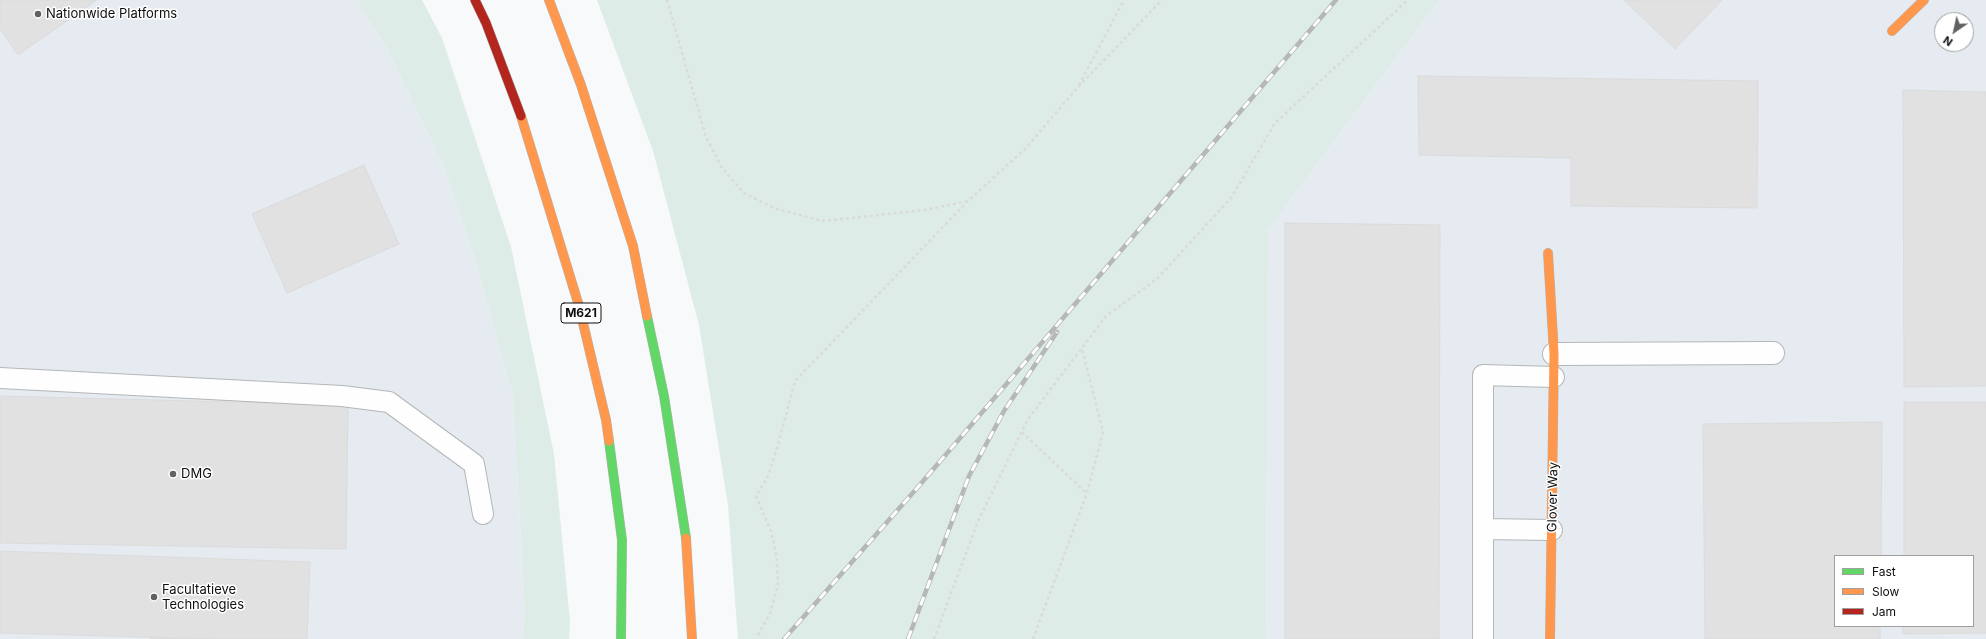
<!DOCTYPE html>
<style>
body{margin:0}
#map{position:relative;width:1986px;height:639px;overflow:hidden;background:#f7f9fb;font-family:Inter,sans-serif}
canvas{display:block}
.legend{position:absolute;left:1834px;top:555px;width:140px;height:72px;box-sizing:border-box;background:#fff;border:1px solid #9f9f9f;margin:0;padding:5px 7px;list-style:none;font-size:12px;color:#0e0f10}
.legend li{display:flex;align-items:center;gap:8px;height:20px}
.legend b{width:20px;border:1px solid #9f9f9f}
.north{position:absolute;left:1934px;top:12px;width:40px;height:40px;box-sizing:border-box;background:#fff;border:1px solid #9f9f9f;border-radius:50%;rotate:214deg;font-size:11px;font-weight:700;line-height:16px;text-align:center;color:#0e0f10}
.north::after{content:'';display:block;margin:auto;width:14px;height:18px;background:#606162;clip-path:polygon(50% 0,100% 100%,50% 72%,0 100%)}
</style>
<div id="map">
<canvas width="1986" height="639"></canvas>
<ul class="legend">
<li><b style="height:5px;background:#63d668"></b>Fast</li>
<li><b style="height:5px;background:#ff974d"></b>Slow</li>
<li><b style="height:5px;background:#b3261e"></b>Jam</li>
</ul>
<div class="north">N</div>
</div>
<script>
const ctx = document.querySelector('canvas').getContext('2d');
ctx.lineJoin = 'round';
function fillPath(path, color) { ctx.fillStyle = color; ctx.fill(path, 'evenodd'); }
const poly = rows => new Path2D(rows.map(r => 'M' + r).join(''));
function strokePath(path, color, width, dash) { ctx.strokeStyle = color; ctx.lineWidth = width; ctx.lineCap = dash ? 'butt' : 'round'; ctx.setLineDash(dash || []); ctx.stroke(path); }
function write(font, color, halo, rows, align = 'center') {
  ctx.font = font + ' Inter,sans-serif'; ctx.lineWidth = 3; ctx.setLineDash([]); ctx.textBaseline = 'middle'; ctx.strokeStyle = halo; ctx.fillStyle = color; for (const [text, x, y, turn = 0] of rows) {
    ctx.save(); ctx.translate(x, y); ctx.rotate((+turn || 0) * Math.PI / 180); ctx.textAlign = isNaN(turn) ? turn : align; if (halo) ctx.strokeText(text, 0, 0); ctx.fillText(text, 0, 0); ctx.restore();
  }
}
const built = poly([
 [0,0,357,0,388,50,443,165,476,263,513,396,525,612,523,639,0,639],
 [1439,0,1986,0,1986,639,1266,639,1268,230],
 [1942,20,1966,20,1966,44,1942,44],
 [1835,556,1973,556,1973,626,1835,626]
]);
const green = poly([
 [357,0,422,0,442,38,511,247,554,454,570,622,569,639,523,639,525,612,513,396,476,263,443,165,388,50],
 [597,0,1439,0,1268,230,1266,639,738,639,728,505,699,325,653,151]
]);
const building = poly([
 [0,0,97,0,18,55,0,29,0,0],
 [1624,0,1722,0,1675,49,1624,0],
 [1418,76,1758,81,1757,208,1571,206,1571,158,1419,155,1418,76],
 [1903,90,1986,92,1986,386,1904,387,1903,90],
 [364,165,399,244,287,293,252,214,364,165],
 [1285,223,1440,225,1439,639,1285,639,1285,223],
 [0,396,348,405,346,549,0,543,0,396],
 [1904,402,1986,402,1986,633,1903,634,1903,626,1973,626,1973,556,1904,556,1904,402],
 [1882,422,1881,556,1835,556,1835,626,1880,626,1880,639,1705,639,1703,424,1882,422],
 [0,551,310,562,307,639,211,639,0,633,0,551],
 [150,637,211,639,150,639,150,637]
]);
const path = poly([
 [667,0,706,137,722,168,744,193,774,208,822,221,925,210,968,201],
 [1079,85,1124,0],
 [1022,432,1086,493],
 [758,635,770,613,778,585,777,560,772,534,756,496,768,476,778,445,795,381,968,201,1025,149,1078,87,1162,0],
 [934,639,978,521,1028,419,1106,316,1157,279,1231,198,1275,123,1408,0],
 [1033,639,1087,493,1103,432,1082,349]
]);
const lane = poly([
 [0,378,342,396,389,402,474,464,483,514],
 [1483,529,1552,530],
 [1483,639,1483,375,1554,377]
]);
const street = poly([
 [1554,354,1773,353]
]);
const fast = poly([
 [647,316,664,396,686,538],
 [609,441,622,540,621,639]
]);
const slow = poly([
 [549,0,581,85,633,246,647,316],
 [1892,31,1924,0],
 [521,116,579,306,606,420,609,441],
 [1548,253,1554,354,1550,639],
 [686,538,692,639]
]);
const jam = poly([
 [475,0,486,23,521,116]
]);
const rail = poly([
 [784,639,918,487,1336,0],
 [908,639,969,476,1004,411,1057,332]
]);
const markers = [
 [38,14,4,"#606162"],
 [173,474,4,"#606162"],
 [154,597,4,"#606162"]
];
const shields = [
 [581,313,40]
];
const shieldNames = [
 ["M621",581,313]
];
const poiNames = [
 ["Nationwide Platforms",46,14],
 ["DMG",181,474],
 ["Facultatieve",162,590],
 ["Technologies",162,605]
];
const streetNames = [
 ["Glover Way",1553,497,-89]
];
fillPath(built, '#e5ebf1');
fillPath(green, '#ddece6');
fillPath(building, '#e1e1e1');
strokePath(building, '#dcdbdc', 1);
strokePath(lane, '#b4b6b7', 22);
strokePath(street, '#b4b6b7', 24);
strokePath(fast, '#b4b6b7', 10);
strokePath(slow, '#b4b6b7', 10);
strokePath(jam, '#b4b6b7', 10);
strokePath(path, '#dadadb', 2.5, [3, 3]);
strokePath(lane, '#fefefe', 20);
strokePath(street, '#fefefe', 22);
strokePath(fast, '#63d668', 9);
strokePath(slow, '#ff974d', 9);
strokePath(jam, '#b3261e', 9);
strokePath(rail, '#b6b7b8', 4.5);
strokePath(rail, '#fff', 3, [9]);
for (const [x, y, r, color] of markers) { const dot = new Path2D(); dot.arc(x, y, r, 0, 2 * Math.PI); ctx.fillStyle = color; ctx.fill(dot); strokePath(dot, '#fff', 1.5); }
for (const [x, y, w] of shields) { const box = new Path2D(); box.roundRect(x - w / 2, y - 10, w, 20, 3); ctx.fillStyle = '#fff'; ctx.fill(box); strokePath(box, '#0e0f10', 1); }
write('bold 12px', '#0e0f10', null, shieldNames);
write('13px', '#0e0f10', '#fff', poiNames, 'left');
write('13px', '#0e0f10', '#fff', streetNames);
</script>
